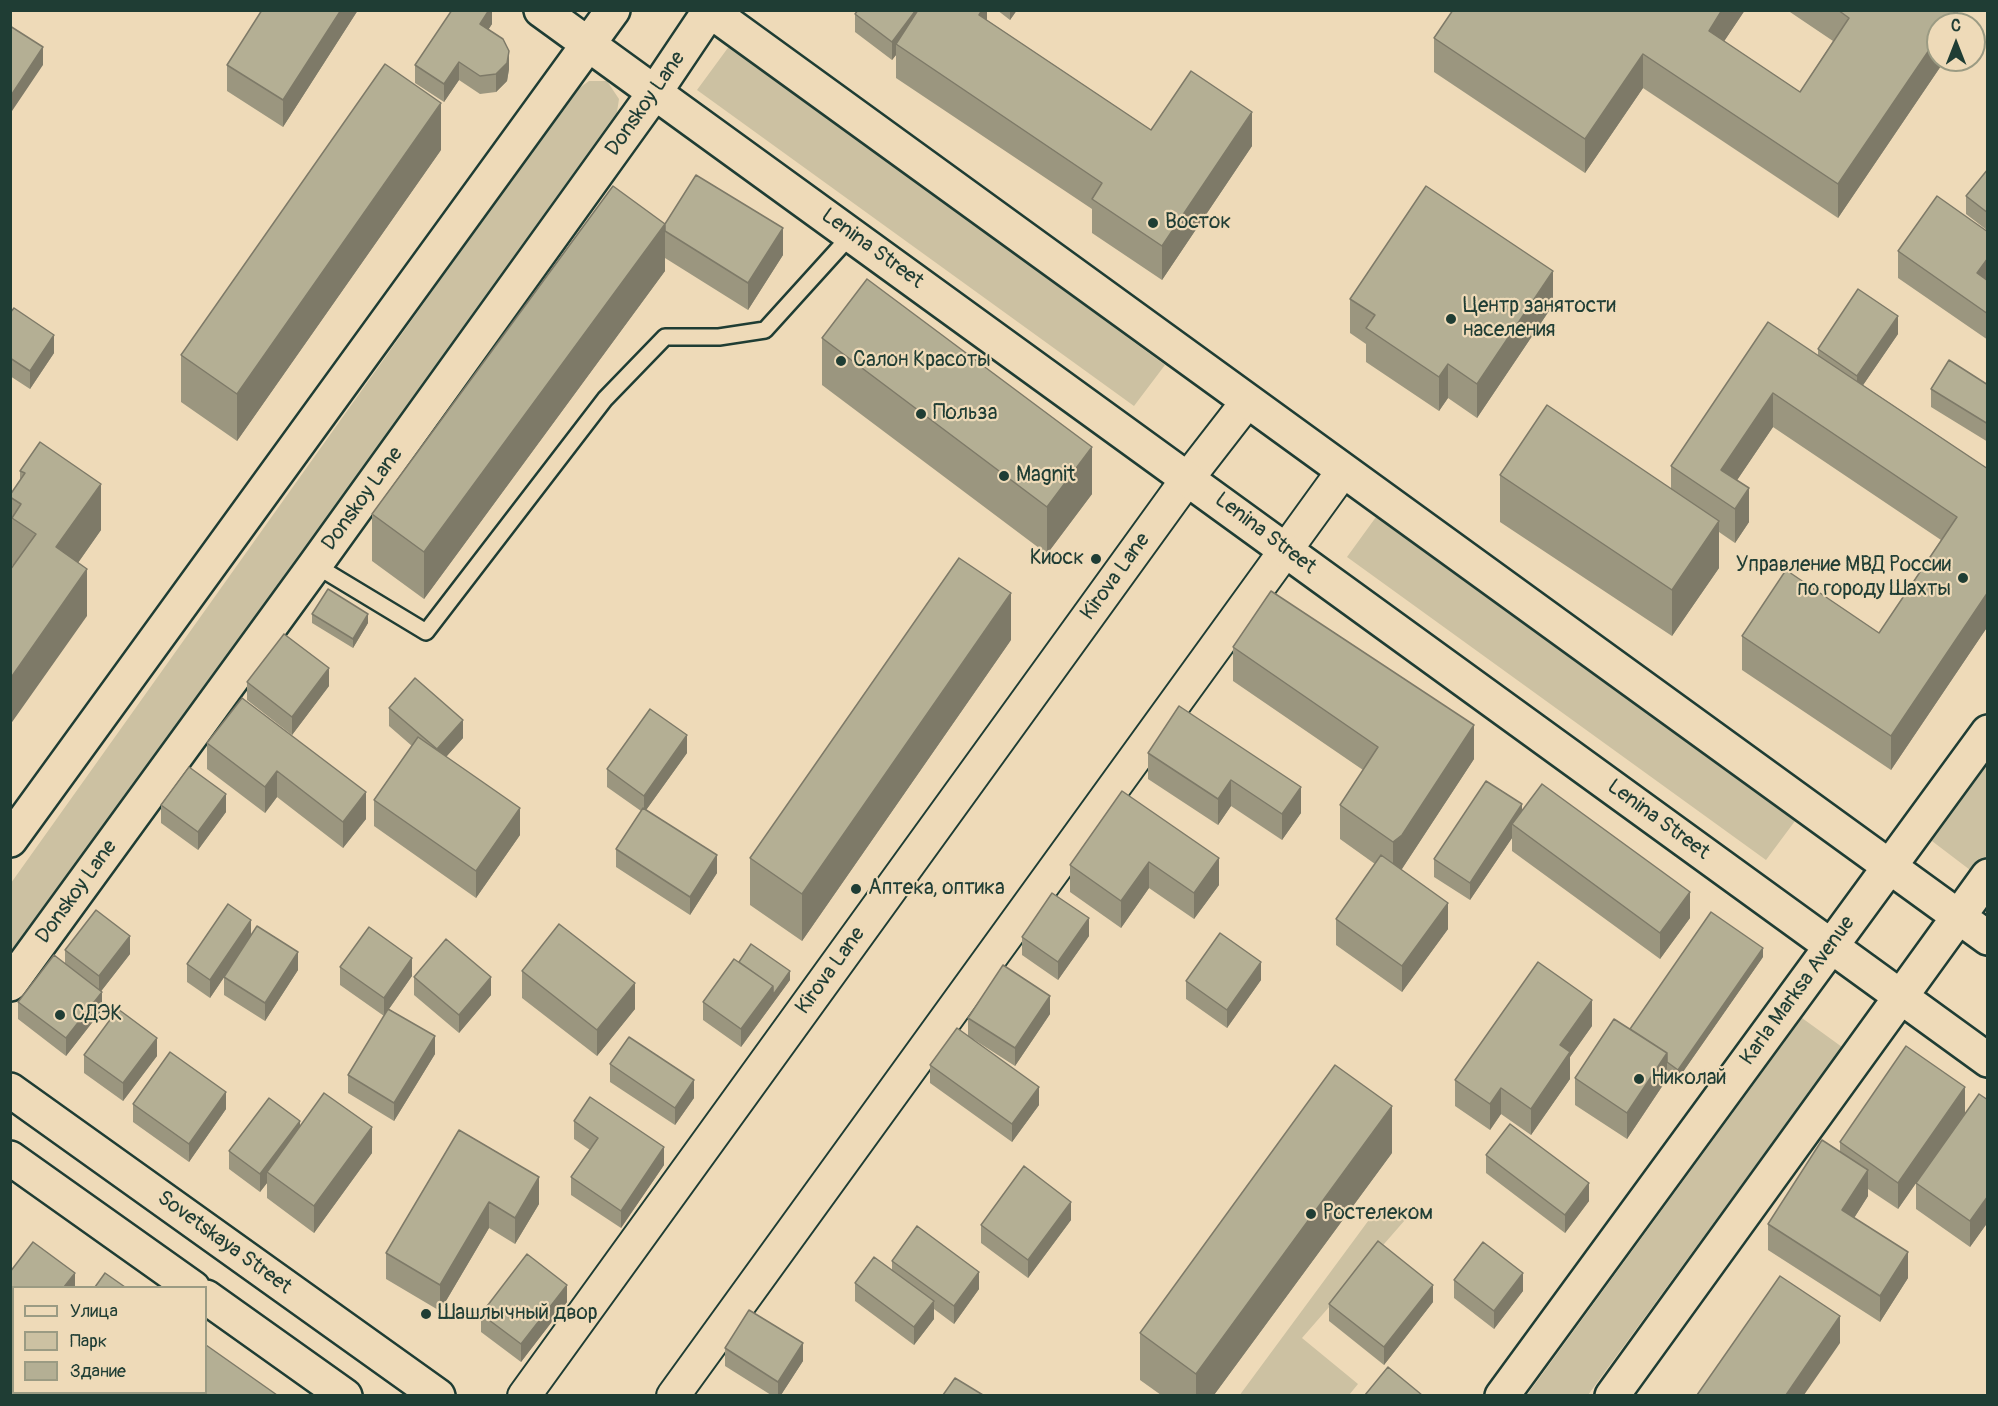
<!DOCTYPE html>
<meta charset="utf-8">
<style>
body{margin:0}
#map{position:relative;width:1998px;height:1406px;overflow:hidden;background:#eedab8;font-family:Pangolin,sans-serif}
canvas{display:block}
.frame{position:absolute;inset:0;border:12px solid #1f3d34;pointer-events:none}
.legend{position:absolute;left:12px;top:1286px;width:195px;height:108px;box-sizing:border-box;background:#eedab8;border:2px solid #9b9b83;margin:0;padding:8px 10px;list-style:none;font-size:18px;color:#1f3d34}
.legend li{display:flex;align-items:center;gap:12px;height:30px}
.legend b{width:30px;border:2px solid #9b9b83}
.north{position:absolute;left:1926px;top:12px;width:60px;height:60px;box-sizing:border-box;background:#eedab8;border:2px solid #9b9b83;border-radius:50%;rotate:0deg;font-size:16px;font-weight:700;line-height:24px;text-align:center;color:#1f3d34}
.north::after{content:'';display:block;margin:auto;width:21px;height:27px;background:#1f3d34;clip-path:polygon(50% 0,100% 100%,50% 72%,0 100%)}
</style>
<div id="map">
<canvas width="1998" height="1406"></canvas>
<div class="frame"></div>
<ul class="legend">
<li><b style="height:8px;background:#eedab8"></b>Улица</li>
<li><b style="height:16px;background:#ccc1a2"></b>Парк</li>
<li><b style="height:16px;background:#b4af94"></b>Здание</li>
</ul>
<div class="north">С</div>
</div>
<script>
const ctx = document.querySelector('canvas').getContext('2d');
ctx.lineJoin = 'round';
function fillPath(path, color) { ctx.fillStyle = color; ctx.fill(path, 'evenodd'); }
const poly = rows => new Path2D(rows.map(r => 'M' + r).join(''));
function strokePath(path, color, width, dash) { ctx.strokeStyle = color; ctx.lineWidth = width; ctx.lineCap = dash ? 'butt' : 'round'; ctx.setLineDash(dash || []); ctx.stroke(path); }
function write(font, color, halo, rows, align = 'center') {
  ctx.font = font + ' Pangolin,sans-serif'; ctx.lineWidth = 4.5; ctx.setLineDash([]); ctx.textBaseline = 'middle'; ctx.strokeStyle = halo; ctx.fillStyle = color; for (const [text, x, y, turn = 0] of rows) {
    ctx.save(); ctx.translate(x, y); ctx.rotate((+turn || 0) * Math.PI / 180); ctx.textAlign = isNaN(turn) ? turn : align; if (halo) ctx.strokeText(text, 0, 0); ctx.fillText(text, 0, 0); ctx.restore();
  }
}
const green = poly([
 [730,45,1165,365,1134,406,697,90],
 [589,81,607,81,619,99,615,125,11,958,11,883,574,92],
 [1376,517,1795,821,1766,860,1347,557],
 [1987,756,1987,855,1974,873,1928,838],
 [1802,1018,1842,1047,1588,1395,1527,1395],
 [1374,1213,1404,1215,1405,1220,1302,1338,1358,1384,1349,1395,1239,1396]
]);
const lane = poly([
 [315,565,426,632,605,399,665,337,719,337,765,330,852,234]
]);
const street = poly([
 [524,1396,1188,478,1247,402],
 [673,1396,1343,471]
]);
const secondary = poly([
 [541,10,1988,1060],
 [709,10,1988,938],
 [10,840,613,10],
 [10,984,315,565,655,92,710,10],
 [1502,1396,1988,732],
 [1612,1396,1988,876]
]);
const primary = poly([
 [10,1090,438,1396],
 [10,1158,193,1288],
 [206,1297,345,1396]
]);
const wall = poly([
 [358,10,283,127,227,91,227,65],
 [492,10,492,24,488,30,509,69,507,81,496,92,480,94,459,80,444,102,415,83,415,65],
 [987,10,987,20,1151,130,1252,146,1162,280,1092,233,1092,209,896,78,896,55,892,60,855,32,855,14],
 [997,10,1017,10,1010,20],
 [1453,10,1745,10,1724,41,1800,92,1833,41,1787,10,1958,10,1958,24,1938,60,1945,60,1838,218,1643,88,1585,173,1434,72,1434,38],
 [441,150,237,441,181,402,181,355],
 [1988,169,1988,231,1966,214,1966,196],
 [665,224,783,255,748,310,665,258,665,271,424,599,372,561,372,514],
 [1988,232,1988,340,1898,278,1898,251],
 [1350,299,1553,305,1477,418,1448,398,1439,411,1366,362,1366,344,1350,333],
 [10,313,54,353,30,389,10,376],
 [1898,334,1863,385,1988,469,1988,626,1891,770,1742,670,1742,636,1879,633,1941,540,1773,427,1737,480,1749,522,1735,543,1719,532,1719,568,1672,636,1500,522,1500,475,1671,489,1671,466,1818,355,1818,349],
 [822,338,1092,494,1047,554,822,385],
 [1988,385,1988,442,1931,407,1931,389],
 [40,442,101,530,78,563,87,616,12,565,12,544,10,544,10,495,20,480,20,471],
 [312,614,368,623,353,648,312,623],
 [1011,640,802,941,750,905,750,858],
 [1233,647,1474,759,1401,870,1448,929,1402,992,1336,945,1336,919,1375,864,1340,839,1340,805,1363,770,1233,681],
 [247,682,329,686,292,735,247,700],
 [242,698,366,819,343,848,277,797,265,813,207,769,207,743],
 [1179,706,1301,813,1282,840,1231,806,1218,825,1148,779,1148,753],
 [389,708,463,738,446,757,520,835,476,898,374,826,374,800,412,746,389,726],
 [687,753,646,810,717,873,690,915,616,867,616,849,641,811,607,787,607,769],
 [161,805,226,812,198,850,161,823],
 [1522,810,1690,918,1660,959,1512,851,1512,838,1470,900,1434,877,1434,859],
 [1219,858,1219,885,1194,919,1149,888,1121,928,1070,892,1070,865],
 [251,934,298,970,265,1021,224,995,224,977,210,998,187,982,187,964],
 [1089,936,1058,980,1022,955,1022,937],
 [65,950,130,954,101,991,102,1010,66,1056,18,1019,18,1002,65,963],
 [1763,957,1678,1079,1667,1071,1667,1079,1627,1139,1575,1105,1575,1078,1630,1029],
 [739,962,790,980,741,1047,703,1020,703,1002],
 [340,967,412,976,389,1009,435,1054,394,1121,348,1093,348,1075,384,1016,340,985],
 [522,971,635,1009,597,1056,522,998],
 [414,977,491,995,459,1033,414,995],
 [1261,980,1227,1028,1186,999,1186,981],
 [1050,1014,1015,1066,973,1039,1039,1105,1012,1142,930,1083,930,1065,968,1035,968,1018],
 [1592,1026,1570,1057,1570,1079,1531,1135,1501,1114,1490,1130,1455,1106,1455,1080],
 [84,1055,157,1056,123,1101,84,1073],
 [610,1064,694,1098,675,1125,610,1082],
 [1988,1100,1988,1222,1970,1247,1916,1209,1916,1183,1898,1209,1868,1189,1868,1196,1854,1218,1908,1278,1880,1322,1768,1250,1768,1224,1840,1151,1840,1142,1965,1113],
 [133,1104,226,1109,189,1162,133,1122],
 [574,1121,664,1165,621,1228,571,1195,571,1177,590,1150,574,1139],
 [300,1126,372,1153,314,1233,267,1198,267,1183,260,1192,229,1169,229,1151],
 [459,1130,539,1204,515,1244,489,1228,440,1311,386,1279,386,1253],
 [1392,1153,1214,1395,1161,1395,1140,1380,1140,1333],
 [1486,1155,1589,1201,1565,1233,1486,1173],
 [1071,1220,1028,1278,981,1243,981,1225],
 [892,1261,979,1289,954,1324,934,1309,934,1319,914,1345,855,1301,855,1283,892,1270],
 [10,1272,75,1287,14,1287,14,1310,10,1308],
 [1454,1280,1523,1291,1494,1329,1454,1298],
 [567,1302,521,1362,481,1332,481,1314],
 [1433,1302,1384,1365,1329,1321,1329,1304],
 [725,1348,803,1361,781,1395,771,1395,725,1366],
 [86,1392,206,1392,277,1395,90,1395]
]);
const shadedWall = poly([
 [341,10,358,10,283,127,283,100],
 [489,10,492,10,492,24,480,42,480,24],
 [916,10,929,10,896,44,896,55,892,60,892,42],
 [982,10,987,10,987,37,979,15],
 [1010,10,1017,10,1010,20],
 [1722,10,1745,10,1709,64,1709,31],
 [1956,10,1958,10,1958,24,1947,24],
 [1938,37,1938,60,1945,60,1838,218,1838,184],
 [43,47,43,65,10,114,10,97],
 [509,51,509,69,507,81,496,92,496,74],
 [1643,54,1643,88,1585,173,1585,139],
 [459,62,459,80,444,102,444,84],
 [441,103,441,150,237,441,237,394],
 [1252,112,1252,146,1162,280,1162,246],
 [665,224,665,271,424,599,424,552],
 [783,228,783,255,748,310,748,283],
 [1988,258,1988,284,1977,273],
 [1553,271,1553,305,1477,418,1477,384],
 [1898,316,1898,334,1857,394,1857,376],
 [54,335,54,353,30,389,30,371],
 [1448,364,1448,398,1439,411,1439,377],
 [1773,393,1773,427,1723,501,1721,470],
 [1092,447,1092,494,1047,554,1047,507],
 [101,484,101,530,56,594,56,547],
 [1749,488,1749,522,1735,543,1735,509],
 [1719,521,1719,568,1672,636,1672,590],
 [87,569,87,616,10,725,10,679],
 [1988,592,1988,626,1891,770,1891,736],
 [1011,593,1011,640,802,941,802,894],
 [368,614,368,623,353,648,353,639],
 [329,668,329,686,292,735,292,717],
 [463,720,463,738,437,767,437,749],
 [1474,725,1474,759,1402,869,1393,876,1393,842],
 [687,735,687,753,644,813,644,796],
 [277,771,277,797,265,813,265,787],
 [1231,780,1231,806,1218,825,1218,799],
 [1301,787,1301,813,1282,840,1282,814],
 [366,792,366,819,343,848,343,822],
 [226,794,226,812,198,850,198,832],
 [1522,804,1522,822,1512,824,1512,838,1470,900,1470,883],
 [520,808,520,835,476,898,476,871],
 [717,855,717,873,690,915,690,897],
 [1219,858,1219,885,1194,919,1194,893],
 [1149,862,1149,888,1121,928,1121,901],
 [1690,892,1690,918,1660,959,1660,933],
 [1448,903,1448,929,1402,992,1402,966],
 [1089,918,1089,936,1058,980,1058,962],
 [251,920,251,938,210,998,210,980],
 [130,936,130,954,99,994,99,976],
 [1763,948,1763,957,1678,1079,1678,1070],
 [298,952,298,970,265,1021,265,1003],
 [412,958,412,976,384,1016,384,998],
 [1261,962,1261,980,1227,1028,1227,1010],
 [790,971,790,980,741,1047,741,1029,773,986],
 [491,977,491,995,459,1033,459,1015],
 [635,983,635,1009,597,1056,597,1030],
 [102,992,102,1010,66,1056,66,1038],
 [1050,996,1050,1014,1015,1066,1015,1048],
 [1592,1000,1592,1026,1570,1057,1570,1079,1531,1135,1531,1109,1560,1045],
 [435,1036,435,1054,394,1121,394,1103],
 [157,1038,157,1056,123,1101,123,1083],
 [1667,1053,1667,1079,1627,1139,1627,1113],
 [694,1080,694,1098,675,1125,675,1108],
 [1039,1087,1039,1105,1012,1142,1012,1124],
 [1965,1087,1965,1113,1898,1209,1898,1183],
 [1501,1088,1501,1114,1490,1130,1490,1104],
 [226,1092,226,1109,189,1162,189,1144],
 [1392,1106,1392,1153,1214,1395,1196,1395,1196,1374],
 [300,1121,300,1139,267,1172,267,1183,260,1192,260,1174],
 [372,1127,372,1153,314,1233,314,1206],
 [664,1147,664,1165,621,1228,621,1211],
 [1868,1170,1868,1196,1842,1237,1842,1210],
 [539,1177,539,1204,515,1244,515,1218],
 [1589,1183,1589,1201,1565,1233,1565,1215],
 [1988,1196,1988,1222,1970,1247,1970,1221],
 [489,1202,489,1228,440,1311,440,1285],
 [1071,1202,1071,1220,1028,1278,1028,1260],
 [1908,1252,1908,1278,1880,1322,1880,1296],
 [979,1272,979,1289,954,1324,954,1306],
 [75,1273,75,1287,64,1287],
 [1523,1273,1523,1291,1494,1329,1494,1311],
 [567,1285,567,1302,521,1362,521,1344],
 [1433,1285,1433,1302,1384,1365,1384,1347],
 [934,1301,934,1319,914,1345,914,1327],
 [1840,1316,1840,1343,1804,1395,1786,1395],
 [803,1343,803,1361,781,1395,778,1395,778,1382]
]);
const building = poly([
 [262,10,341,10,283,100,227,65,262,10],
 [452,10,489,10,480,24,503,39,509,51,507,63,496,74,480,76,459,62,444,84,415,65,452,10],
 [858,10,916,10,892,42,855,14,858,10],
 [918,10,982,10,979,15,1151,130,1191,71,1252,112,1162,246,1092,199,1102,183,896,44,918,10],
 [1453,10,1722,10,1709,31,1800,92,1849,18,1838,10,1956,10,1947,24,1938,24,1938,37,1838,184,1643,54,1585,139,1434,38,1453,10],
 [10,26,43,47,10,97,10,26],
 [385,64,441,103,237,394,181,355,385,64],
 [1988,169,1988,213,1966,196,1988,169],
 [696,175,783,228,748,283,665,231,665,224,696,175],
 [613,186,665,224,424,552,372,514,613,186],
 [1426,186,1553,271,1477,384,1448,364,1439,377,1366,328,1375,315,1350,299,1426,186],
 [1937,196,1988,232,1988,258,1977,273,1988,281,1988,314,1898,251,1937,196],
 [867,279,1092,447,1047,507,822,338,867,279],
 [1858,289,1898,316,1857,376,1818,349,1858,289],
 [14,308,54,335,30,371,10,358,10,313,14,308],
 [1768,322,1988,469,1988,592,1891,736,1742,636,1786,570,1879,633,1957,517,1773,393,1721,470,1749,488,1735,509,1671,466,1768,322],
 [1949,360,1988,385,1988,424,1931,389,1949,360],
 [1547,405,1719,521,1672,590,1500,475,1547,405],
 [40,442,101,484,56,547,87,569,10,679,10,570,36,534,12,518,21,504,10,497,10,495,25,473,20,471,40,442],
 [959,558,1011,593,802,894,750,858,959,558],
 [328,589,368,614,353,639,312,614,328,589],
 [1271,591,1474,725,1402,835,1393,842,1340,805,1378,747,1233,647,1271,591],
 [284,634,329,668,292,717,247,682,284,634],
 [415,678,463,720,437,749,389,708,415,678],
 [242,698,366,792,343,822,277,771,265,787,207,743,242,698],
 [1179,706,1301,787,1282,814,1231,780,1218,799,1148,753,1179,706],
 [650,709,687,735,644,796,607,769,650,709],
 [418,737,520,808,476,871,374,800,418,737],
 [189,767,226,794,198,832,161,805,189,767],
 [1486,781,1522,804,1470,883,1434,859,1486,781],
 [1542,784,1690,892,1660,933,1512,824,1542,784],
 [1122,791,1219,858,1194,893,1149,862,1121,901,1070,865,1122,791],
 [643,808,717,855,690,897,616,849,643,808],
 [1381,855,1448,903,1402,966,1336,919,1381,855],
 [1052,893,1089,918,1058,962,1022,937,1052,893],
 [228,904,251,920,210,980,187,964,228,904],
 [96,910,130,936,99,976,65,950,96,910],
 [1711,912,1763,948,1678,1070,1667,1062,1667,1053,1630,1029,1711,912],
 [559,924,635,983,597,1030,522,971,559,924],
 [257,926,298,952,265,1003,224,977,257,926],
 [369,927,412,958,384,998,340,967,369,927],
 [1220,933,1261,962,1227,1010,1186,981,1220,933],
 [446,939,491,977,459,1015,414,977,446,939],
 [751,944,790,971,773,995,773,986,739,962,751,944],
 [54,955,102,992,66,1038,18,1002,54,955],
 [734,959,773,986,741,1029,703,1002,734,959],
 [1538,962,1592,1000,1560,1045,1570,1052,1531,1109,1501,1088,1490,1104,1455,1080,1538,962],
 [1003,965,1050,996,1015,1048,968,1018,1003,965],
 [118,1009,157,1038,123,1083,84,1055,118,1009],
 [388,1009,435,1036,394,1103,348,1075,388,1009],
 [1614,1019,1667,1053,1627,1113,1575,1078,1614,1019],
 [957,1028,1039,1087,1012,1124,930,1065,957,1028],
 [629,1037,694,1080,675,1108,610,1064,629,1037],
 [1906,1046,1965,1087,1898,1183,1840,1142,1906,1046],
 [170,1052,226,1092,189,1144,133,1104,170,1052],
 [1335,1065,1392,1106,1196,1374,1140,1333,1335,1065],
 [324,1093,372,1127,314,1206,267,1172,324,1093],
 [1979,1094,1988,1100,1988,1196,1970,1221,1916,1183,1979,1094],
 [590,1097,664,1147,621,1211,571,1177,598,1138,574,1121,590,1097],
 [269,1098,300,1121,260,1174,229,1151,269,1098],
 [1510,1124,1589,1183,1565,1215,1486,1155,1510,1124],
 [459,1130,539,1177,515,1218,489,1202,440,1285,386,1253,459,1130],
 [1822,1140,1868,1170,1842,1210,1908,1252,1880,1296,1768,1224,1822,1140],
 [1024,1166,1071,1202,1028,1260,981,1225,1024,1166],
 [917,1226,979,1272,954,1306,892,1261,917,1226],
 [1378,1241,1433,1285,1384,1347,1329,1304,1378,1241],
 [33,1242,75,1273,64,1287,14,1287,14,1292,10,1290,10,1272,33,1242],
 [1483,1242,1523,1273,1494,1311,1454,1280,1483,1242],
 [527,1254,567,1285,521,1344,481,1314,527,1254],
 [874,1257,934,1301,914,1327,855,1283,874,1257],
 [105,1273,125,1287,95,1287,105,1273],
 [1780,1276,1840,1316,1786,1395,1697,1395,1780,1276],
 [749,1310,803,1343,778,1382,725,1348,749,1310],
 [206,1345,277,1395,156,1395,152,1392,206,1392,206,1345],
 [1388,1367,1422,1395,1365,1395,1388,1367],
 [955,1378,983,1395,943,1395,955,1378]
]);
const markers = [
 [1153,223,6,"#1f3d34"],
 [1451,319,6,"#1f3d34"],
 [841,361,6,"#1f3d34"],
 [921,414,6,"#1f3d34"],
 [1004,476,6,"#1f3d34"],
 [1096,559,6,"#1f3d34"],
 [1963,578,6,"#1f3d34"],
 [856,889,6,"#1f3d34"],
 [60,1015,6,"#1f3d34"],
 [1639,1079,6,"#1f3d34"],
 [1311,1214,6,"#1f3d34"],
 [426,1314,6,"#1f3d34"]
];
const streetNames = [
 ["Donskoy Lane",646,104,-55],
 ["Lenina Street",872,249,36],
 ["Donskoy Lane",363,499,-54],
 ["Lenina Street",1265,534,37],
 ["Kirova Lane",1116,577,-54],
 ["Lenina Street",1658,820,36],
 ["Donskoy Lane",77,892,-54],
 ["Kirova Lane",831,971,-54],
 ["Karla Marksa Avenue",1798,991,-54],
 ["Sovetskaya Street",224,1243,36]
];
const poiNames = [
 ["Восток",1165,223],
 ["Центр занятости",1463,307],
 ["населения",1463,331],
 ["Салон Красоты",853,361],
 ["Польза",933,414],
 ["Magnit",1016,476],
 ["Киоск",1084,559,"right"],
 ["Управление МВД России",1951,566,"right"],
 ["по городу Шахты",1951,590,"right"],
 ["Аптека, оптика",868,889],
 ["СДЭК",72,1015],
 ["Николай",1651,1079],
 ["Ростелеком",1323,1214],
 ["Шашлычный двор",438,1314]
];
fillPath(green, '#ccc1a2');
strokePath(lane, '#1f3d34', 20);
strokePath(street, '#1f3d34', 36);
strokePath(secondary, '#1f3d34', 38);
strokePath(primary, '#1f3d34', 38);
strokePath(lane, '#eedab8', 15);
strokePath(street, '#eedab8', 32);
strokePath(secondary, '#eedab8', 33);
strokePath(primary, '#eedab8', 33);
fillPath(wall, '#9b967f');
fillPath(shadedWall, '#7e7a68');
fillPath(building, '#b4af94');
strokePath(building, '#7e7a68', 1.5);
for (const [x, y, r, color] of markers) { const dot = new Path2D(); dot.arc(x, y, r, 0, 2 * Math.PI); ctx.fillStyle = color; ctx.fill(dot); strokePath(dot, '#eedab8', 2); }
write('21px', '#1f3d34', '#eedab8', streetNames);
write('21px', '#1f3d34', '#eedab8', poiNames, 'left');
</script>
